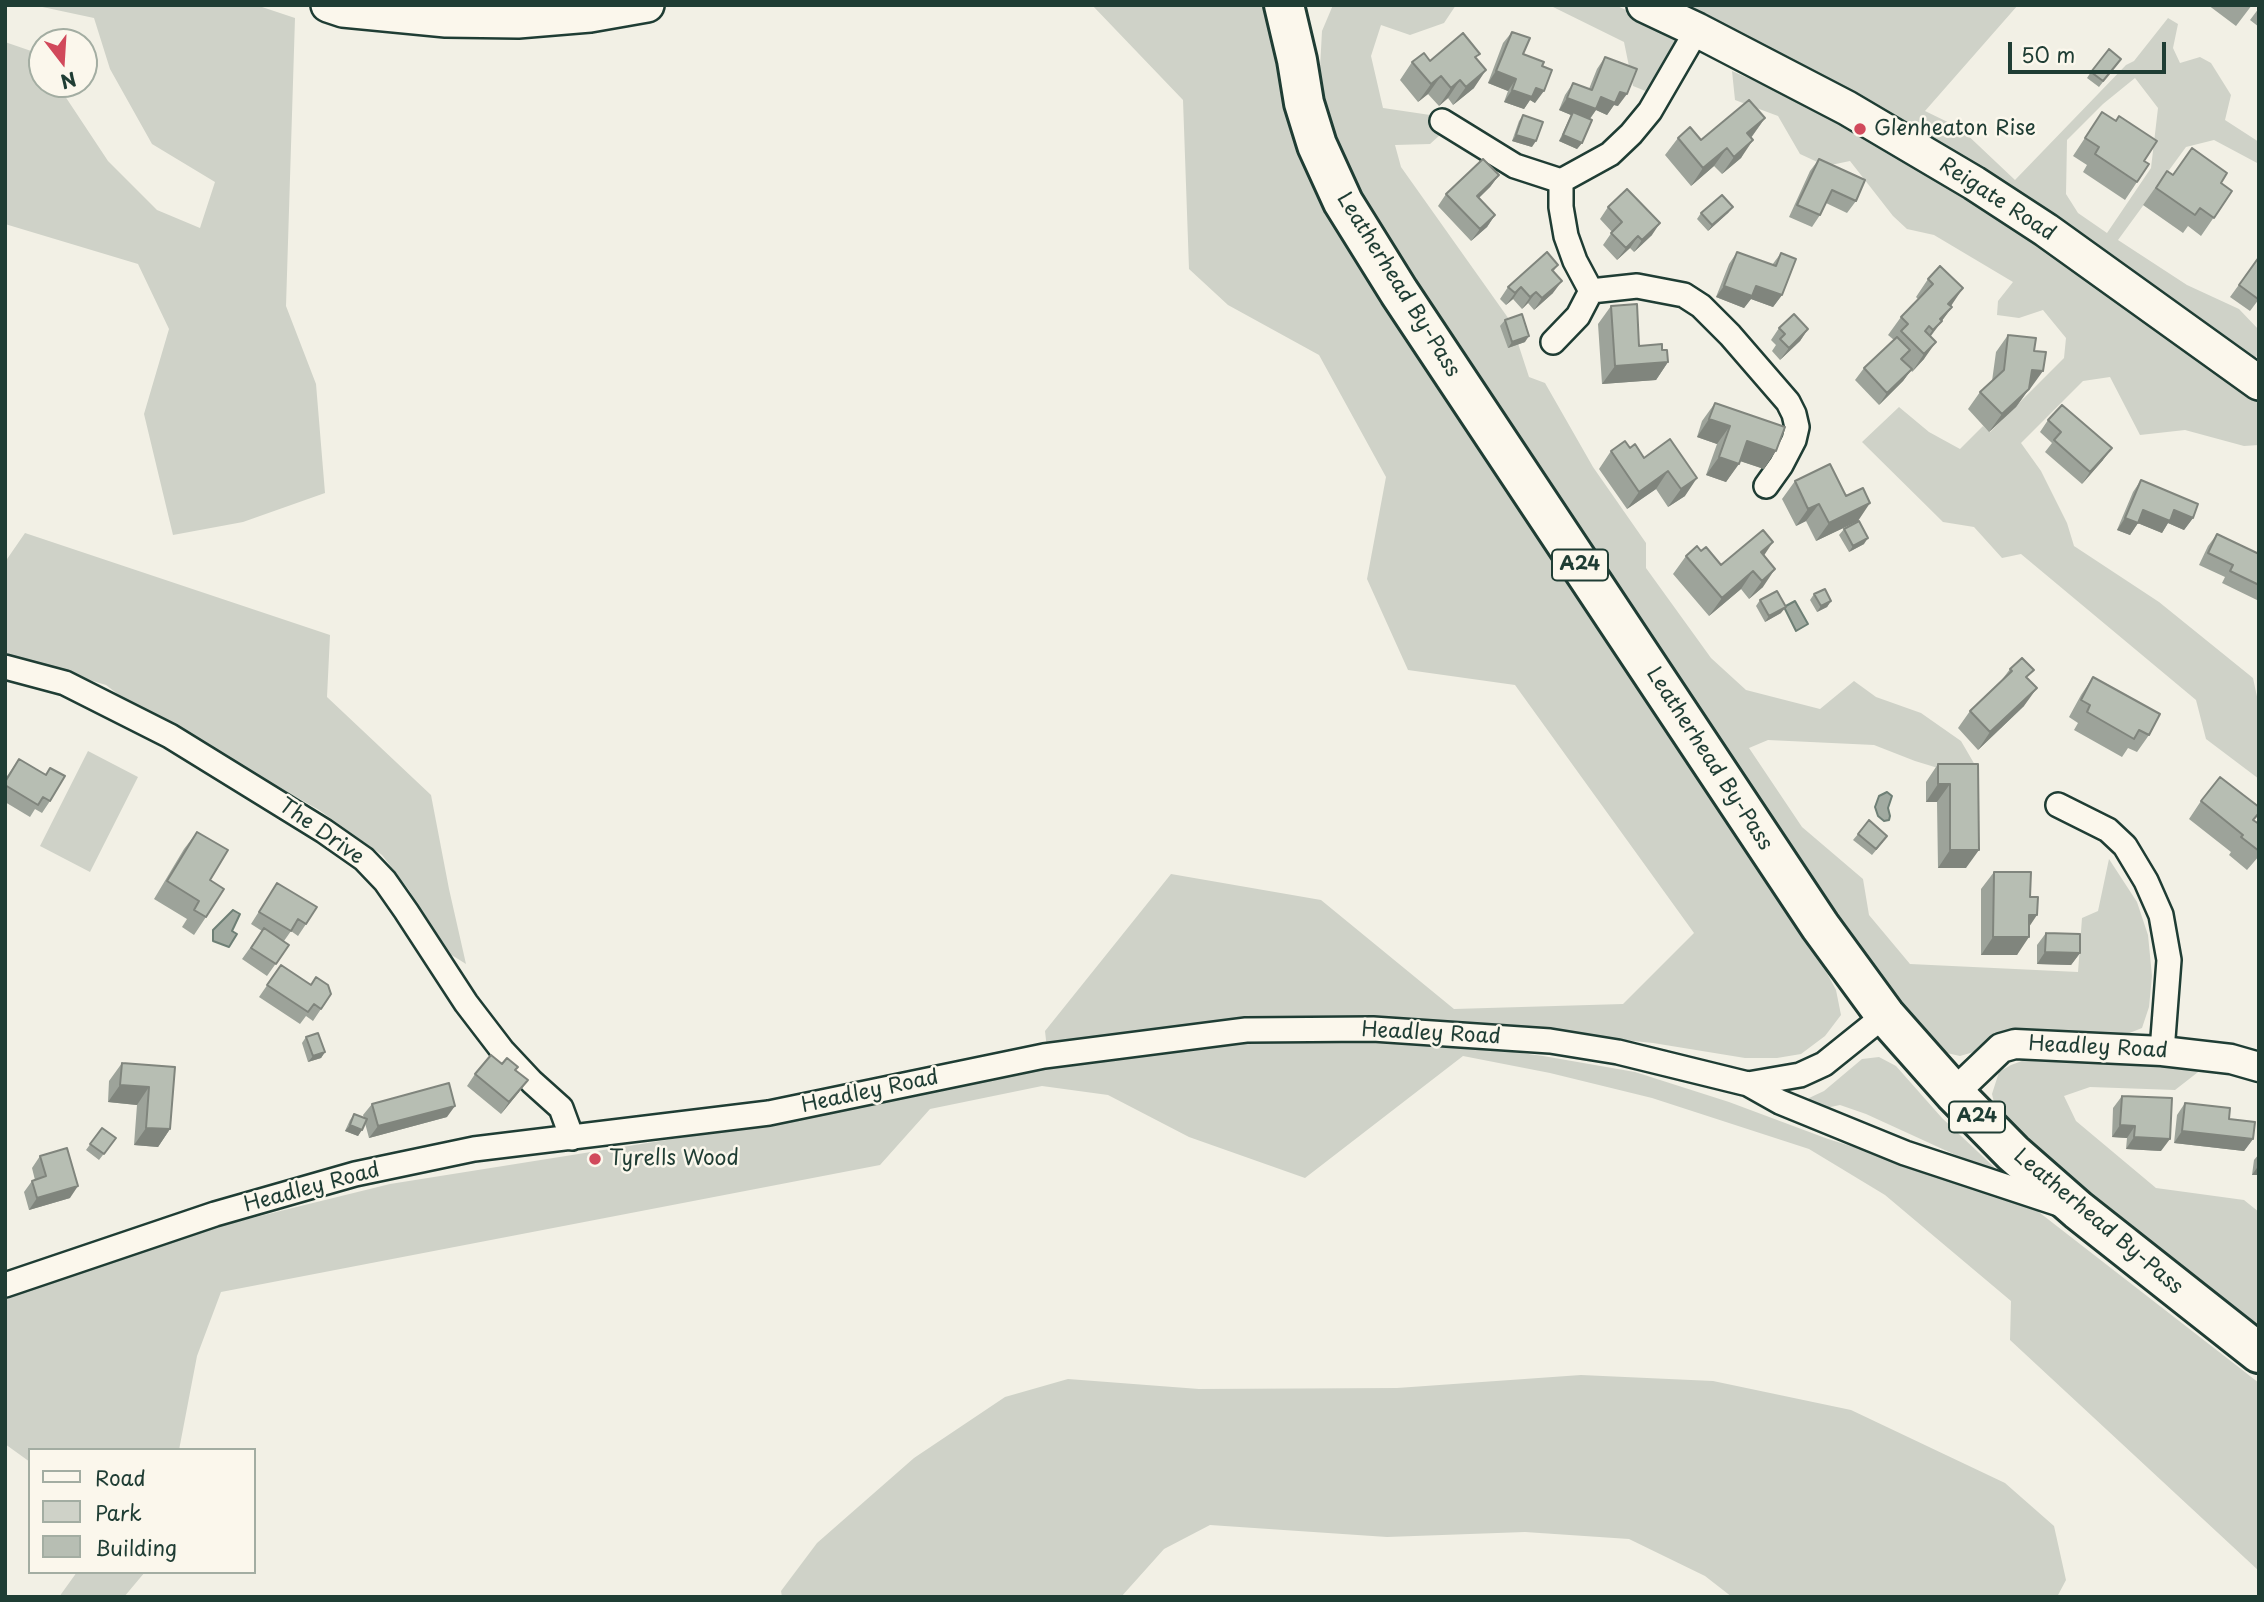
<!DOCTYPE html>
<style>
body{margin:0}
#map{position:relative;width:2264px;height:1602px;overflow:hidden;background:#f2f0e5;font-family:"Playpen Sans",sans-serif}
canvas{display:block}
.frame{position:absolute;inset:0;border:7px solid #1f3d34;pointer-events:none}
.legend{position:absolute;left:28px;top:1448px;width:228px;height:126px;box-sizing:border-box;background:#fbf7ec;border:2px solid #a3ada2;margin:0;padding:9px 12px;list-style:none;font-size:21px;color:#1f3d34}
.legend li{display:flex;align-items:center;gap:14px;height:35px}
.legend b{width:35px;border:2px solid #a3ada2}
.north{position:absolute;left:28px;top:28px;width:70px;height:70px;box-sizing:border-box;background:#fbf7ec;border:2px solid #a3ada2;border-radius:50%;rotate:163deg;font-size:19px;font-weight:700;line-height:28px;text-align:center;color:#1f3d34}
.north::after{content:'';display:block;margin:auto;width:24px;height:32px;background:#d1495b;clip-path:polygon(50% 0,100% 100%,50% 72%,0 100%)}
.scale{position:absolute;left:2008px;top:42px;width:158px;height:32px;box-sizing:border-box;border:4px solid #1f3d34;border-top:0;padding-left:9px;font-size:21px;line-height:24px;white-space:nowrap;color:#1f3d34;-webkit-text-stroke:5px #fbf7ec;paint-order:stroke}
</style>
<div id="map">
<canvas width="2264" height="1602"></canvas>
<div class="frame"></div>
<ul class="legend">
<li><b style="height:9px;background:#fbf7ec"></b>Road</li>
<li><b style="height:19px;background:#cfd2c8"></b>Park</li>
<li><b style="height:19px;background:#b7beb3"></b>Building</li>
</ul>
<div class="north">N</div>
<div class="scale">50 m</div>
</div>
<script>
const ctx = document.querySelector('canvas').getContext('2d');
ctx.lineJoin = 'round';
function fillPath(path, color) { ctx.fillStyle = color; ctx.fill(path, 'evenodd'); }
const poly = rows => new Path2D(rows.map(r => 'M' + r).join(''));
function strokePath(path, color, width, dash) { ctx.strokeStyle = color; ctx.lineWidth = width; ctx.lineCap = dash ? 'butt' : 'round'; ctx.setLineDash(dash || []); ctx.stroke(path); }
function write(font, color, halo, rows, align = 'center') {
  ctx.font = font + ' "Playpen Sans",sans-serif'; ctx.lineWidth = 5; ctx.setLineDash([]); ctx.textBaseline = 'middle'; ctx.strokeStyle = halo; ctx.fillStyle = color; for (const [text, x, y, turn = 0] of rows) {
    ctx.save(); ctx.translate(x, y); ctx.rotate((+turn || 0) * Math.PI / 180); ctx.textAlign = isNaN(turn) ? turn : align; if (halo) ctx.strokeText(text, 0, 0); ctx.fillText(text, 0, 0); ctx.restore();
  }
}
const green = poly([
 [33,5,256,5,295,18,286,306,316,384,325,493,243,522,173,535,144,414,169,329,138,264,5,224,5,42,37,53,42,61,42,84,57,84,108,161,157,210,200,228,215,182,152,144,110,69,94,18],
 [1092,5,1268,5,1293,120,1806,934,1836,990,1841,1015,1825,1036,1801,1054,1777,1058,1745,1058,1653,1043,1464,1024,1463,1045,1543,1056,1635,1072,1729,1102,1828,1139,2022,1199,2259,1383,2259,1571,2010,1340,2011,1301,1885,1195,1809,1149,1652,1098,1550,1073,1463,1056,1305,1178,1189,1137,1108,1095,1042,1086,930,1109,880,1165,221,1292,197,1356,179,1450,30,1450,30,1462,5,1444,5,1295,195,1232,390,1184,773,1123,1049,1068,1045,1031,1171,874,1321,900,1454,1009,1623,1004,1694,933,1515,685,1408,670,1367,579,1386,477,1319,355,1228,305,1189,269,1183,100],
 [1333,5,1456,5,1444,23,1410,35,1381,25,1371,56,1383,108,1437,116,1440,135,1430,144,1395,145,1401,167,1511,322,1529,377,1545,383,1593,467,1646,543,1646,568,1711,658,1746,690,1820,709,1854,681,1876,697,1921,713,1961,741,1975,765,1951,772,1915,761,1874,745,1768,740,1749,748,1802,827,1863,879,1869,915,1910,964,2078,972,2082,918,2098,911,2109,859,2137,902,2148,935,2152,976,2149,1007,2142,1028,2112,1040,1977,1051,1960,1056,1938,1051,1874,978,1869,958,1722,753,1438,320,1334,151,1319,87,1322,31],
 [1549,5,1615,5,1681,35,1648,92,1633,86,1624,42],
 [1675,5,2018,5,1925,111,1960,128,2015,180,2126,65,2134,61,2168,18,2178,24,2173,48,2180,63,2200,57,2211,63,2231,95,2225,120,2259,142,2259,164,2214,140,2186,147,2118,240,2187,285,2239,309,2259,330,2259,354,2247,366],
 [2135,78,2158,108,2151,168,2107,233,2078,213,2066,194,2067,140,2103,104],
 [1732,71,1836,117,1946,181,2059,257,2259,397,2259,445,2244,446,2185,430,2140,435,2110,377,2083,381,2021,443,2041,471,2067,523,2074,546,2159,602,2253,678,2259,706,2259,779,2206,739,2196,700,2021,554,2002,558,1974,527,1943,522,1862,442,1899,407,1929,432,1960,449,1983,426,1990,432,2064,358,2066,338,2043,310,2019,318,1997,315,1998,301,2013,282,1934,235,1907,229,1893,216,1850,161,1826,166,1800,154,1778,116,1735,100],
 [25,533,330,635,327,697,431,795,449,889,466,964,442,949,409,890,382,855,319,810,128,702,106,685,5,654,5,562],
 [88,751,138,777,90,872,40,846],
 [2041,1054,2190,1061,2202,1069,2175,1090,2090,1087,2064,1096,2076,1121,2156,1188,2244,1200,2259,1212,2259,1337,2029,1151,1996,1111,1992,1094,1999,1072,2011,1065],
 [1879,1057,1896,1066,1942,1118,1995,1168,1984,1168,1866,1114,1840,1105,1821,1109,1810,1106,1809,1098,1824,1091,1862,1059],
 [1581,1375,1713,1381,1851,1410,2005,1483,2054,1526,2066,1580,2057,1597,1732,1597,1705,1576,1629,1539,1525,1532,1387,1537,1210,1525,1164,1549,1121,1597,782,1597,781,1591,817,1543,914,1458,1005,1397,1068,1379,1199,1389,1397,1388],
 [77,1572,145,1572,124,1597,59,1597]
]);
const water = poly([
 [1795,601,1808,624,1796,631,1784,607,1795,601],
 [1887,792,1892,796,1888,808,1890,816,1889,820,1884,821,1878,816,1875,807,1879,796,1887,792],
 [233,910,240,914,232,931,237,934,229,947,213,941,213,930,233,910]
]);
const minor = poly([
 [1442,121,1515,166,1561,181],
 [1591,291,1637,286,1684,295,1701,306,1730,335,1788,402,1794,414,1797,427,1794,440,1781,465,1766,486],
 [1553,342,1578,316,1591,291,1575,261,1566,236,1561,207,1561,181,1610,154,1631,134,1650,111,1697,30],
 [5,667,65,683,170,736,324,831,364,859,385,881,406,911,466,1003,502,1050,532,1082,561,1108,572,1138],
 [2058,805,2108,830,2125,846,2146,881,2161,915,2169,960,2162,1051],
 [1748,1084,1780,1102,1905,1153,2059,1204],
 [5,1285,215,1214,355,1174,474,1149,769,1113,1044,1056,1246,1030,1373,1029,1550,1041,1618,1052,1748,1084,1800,1075,1824,1064,1885,1015]
]);
const tertiary = poly([
 [1954,1093,2001,1048,2015,1044,2162,1051,2231,1059,2259,1067]
]);
const secondary = poly([
 [328,5,343,10,446,20,518,21,590,15,647,5],
 [1644,5,1697,30,1847,108,1974,183,2046,230,2259,383]
]);
const trunk = poly([
 [1284,5,1297,60,1304,103,1317,145,1343,202,1399,292,1820,926,1885,1015,1954,1093,2013,1153,2078,1210,2259,1353]
]);
const wall = poly([
 [2208,5,2252,5,2236,26],
 [2259,8,2259,27,2250,20],
 [1512,32,1523,54,1542,66,1535,103,1530,100,1524,109,1504,102,1508,91,1488,83,1503,43],
 [1605,57,1618,106,1614,105,1607,115,1596,110,1590,119,1582,143,1577,149,1559,141,1571,115,1559,110,1565,95,1573,83,1589,89,1597,69],
 [1476,59,1474,88,1453,105,1448,98,1439,106,1428,94,1418,102,1400,80,1412,62],
 [2121,59,2099,87,2087,78,2091,72],
 [2102,112,2144,161,2149,164,2125,200,2083,172,2087,165,2073,156],
 [1523,115,1532,147,1512,141,1519,121],
 [1765,118,1751,138,1741,158,1722,174,1714,166,1691,186,1665,155,1678,138,1701,140],
 [1819,159,1856,201,1847,213,1826,203,1820,215,1812,227,1789,217,1810,171],
 [2167,171,2173,175,2221,183,2232,191,2201,236,2188,226,2183,233,2143,205],
 [1499,175,1490,187,1479,198,1495,215,1487,227,1471,241,1438,206,1446,194],
 [1608,207,1652,235,1634,252,1630,248,1617,260,1603,245,1612,232,1600,219],
 [1733,207,1728,213,1708,231,1697,219,1701,213],
 [1737,252,1772,265,1781,253,1782,295,1773,307,1751,299,1744,308,1716,297,1729,264],
 [2259,257,2259,299,2250,311,2230,297],
 [1558,265,1553,272,1553,293,1534,310,1528,303,1522,309,1513,299,1506,305,1500,299,1508,287],
 [1940,266,1952,307,1931,336,1924,359,1912,372,1911,370,1903,381,1879,405,1855,380,1864,368,1894,340,1888,335,1901,317,1918,299,1916,297,1928,279],
 [1611,306,1639,346,1662,350,1668,362,1656,380,1602,384,1598,324],
 [1505,320,1525,342,1508,348,1500,326],
 [1779,328,1808,329,1800,341,1780,360,1772,351,1776,345,1771,340],
 [2008,335,2030,389,2029,389,2016,407,1989,432,1968,409,1980,392,1992,381,1996,352],
 [1715,403,1764,469,1740,461,1726,482,1706,475,1717,444,1697,437,1702,421],
 [2048,420,2103,460,2082,484,2045,452,2052,443,2040,432],
 [1670,439,1685,496,1668,507,1656,489,1627,509,1599,469,1611,451,1630,448,1644,458],
 [2141,480,2193,518,2184,530,2168,523,2162,533,2138,523,2130,535,2117,530,2133,492],
 [1795,481,1858,521,1816,541,1806,521,1796,526,1782,499],
 [1844,529,1864,544,1849,552,1839,535],
 [2217,534,2259,554,2259,601,2222,583,2225,577,2199,565,2208,546],
 [1701,551,1721,565,1764,556,1763,587,1749,599,1741,589,1709,616,1673,574,1686,556],
 [1814,594,1831,601,1827,607,1817,612,1810,600],
 [1760,600,1781,613,1765,622,1756,606],
 [2010,669,2027,678,2024,706,1978,750,1958,728,1970,711,2001,681],
 [2093,677,2149,735,2137,752,2128,748,2122,757,2074,730,2078,723,2069,717,2081,695],
 [19,759,46,775,50,768,50,801,42,813,35,809,30,817,5,802,5,779],
 [1938,764,1978,764,1966,868,1938,868,1937,802,1926,802,1926,782],
 [2201,801,2254,820,2259,824,2259,856,2247,870,2229,855,2231,852,2189,819],
 [197,832,206,917,194,935,182,927,187,919,154,899,184,849],
 [1858,834,1883,842,1872,855,1853,840],
 [1994,872,2029,926,2017,955,1981,955,1981,889],
 [277,883,306,924,298,936,291,931,284,941,289,945,267,976,242,959,262,931,251,924],
 [2046,933,2080,953,2071,965,2037,964,2037,945],
 [281,965,311,985,331,994,313,1021,306,1016,300,1024,259,997],
 [306,1037,325,1052,321,1058,308,1062,302,1043],
 [122,1063,175,1067,170,1129,158,1147,134,1145,137,1105,108,1102,109,1081],
 [502,1064,515,1070,519,1092,501,1114,467,1086,475,1074],
 [2122,1096,2161,1151,2126,1149,2127,1138,2112,1137,2113,1108],
 [2185,1103,2229,1119,2253,1139,2244,1151,2174,1143,2177,1115],
 [372,1104,447,1117,369,1138,365,1123,358,1136,345,1131,350,1120,354,1114,364,1118,363,1115],
 [102,1128,116,1138,99,1160,86,1150],
 [2259,1154,2259,1175,2252,1175,2254,1160],
 [40,1156,70,1198,29,1210,24,1192,32,1181,35,1180,32,1168]
]);
const shadedWall = poly([
 [1486,70,1474,88,1453,105,1466,87],
 [1496,71,1516,79,1508,91,1488,83],
 [1441,76,1428,94,1418,102,1431,84],
 [1460,80,1448,98,1439,106,1451,88],
 [1536,88,1544,91,1535,103,1530,100,1524,109,1504,102,1512,90],
 [1620,92,1627,94,1618,106,1614,105,1607,115,1596,110,1588,121,1573,112,1571,115,1559,110,1567,98,1601,97],
 [1765,118,1752,136,1735,151,1747,133],
 [1516,135,1536,141,1532,147,1512,141],
 [1563,135,1582,143,1577,149,1559,141],
 [1753,140,1741,158,1722,174,1734,157],
 [1727,148,1714,166,1691,186,1703,168],
 [1499,175,1490,187,1469,207,1477,196],
 [1733,207,1728,213,1708,231,1712,225],
 [1495,215,1487,227,1471,241,1480,229],
 [1660,223,1652,235,1634,252,1642,240],
 [1638,236,1630,248,1617,260,1626,248],
 [1562,281,1553,293,1534,310,1542,298],
 [1724,286,1756,286,1782,295,1773,307,1751,299,1744,308,1716,297],
 [1521,287,1513,299,1506,305,1515,293],
 [1963,288,1951,306,1948,304],
 [1536,292,1528,303,1522,309,1530,297],
 [1952,307,1929,338,1921,347,1940,319],
 [1808,329,1800,341,1780,360,1789,348],
 [1529,336,1525,342,1508,348,1512,342],
 [1936,342,1924,359,1912,372,1924,354],
 [1668,362,1656,380,1602,384,1615,366],
 [1912,369,1903,381,1879,405,1887,393],
 [2032,370,2043,371,2030,389,2019,388],
 [2029,389,2016,407,1989,432,2002,414],
 [1709,419,1730,426,1717,444,1697,437],
 [1747,441,1776,451,1764,469,1734,459],
 [2112,448,2103,460,2082,484,2090,472],
 [1719,457,1739,464,1726,482,1706,475],
 [1668,471,1656,489,1627,509,1639,492],
 [1697,478,1685,496,1668,507,1681,489],
 [1870,503,1858,521,1816,541,1829,523],
 [1819,504,1806,521,1796,526,1808,509],
 [2143,510,2174,510,2193,518,2184,530,2168,523,2162,533,2135,522],
 [2125,518,2138,523,2130,535,2117,530],
 [1868,538,1864,544,1849,552,1853,546],
 [1773,542,1761,560,1761,552],
 [1775,569,1763,587,1749,599,1762,581],
 [1753,571,1741,589,1709,616,1722,598],
 [1831,601,1827,607,1817,612,1821,606],
 [1786,607,1781,613,1765,622,1769,616],
 [2037,688,2024,706,1978,750,1990,732],
 [1938,784,1950,784,1937,802,1926,802],
 [1950,850,1979,850,1966,868,1938,868],
 [2029,915,2037,915,2025,933],
 [1993,937,2029,937,2017,955,1981,955],
 [2045,952,2080,953,2071,965,2037,964],
 [325,1052,321,1058,308,1062,313,1056],
 [528,1080,519,1092,501,1114,509,1102],
 [120,1085,149,1087,137,1105,108,1102],
 [455,1106,447,1117,369,1138,378,1126],
 [350,1125,362,1130,358,1136,345,1131],
 [2120,1125,2135,1126,2127,1138,2112,1137],
 [146,1128,170,1129,158,1147,134,1145],
 [2182,1131,2253,1139,2244,1151,2174,1143],
 [2134,1137,2170,1139,2161,1151,2126,1149],
 [2259,1165,2259,1175,2252,1175],
 [78,1186,70,1198,29,1210,37,1198]
]);
const building = poly([
 [1512,32,1530,38,1523,54,1544,62,1542,66,1552,70,1544,91,1536,88,1532,97,1512,90,1516,79,1496,71,1512,32],
 [1463,33,1480,54,1475,57,1486,70,1466,87,1460,80,1451,88,1441,76,1431,84,1412,62,1424,53,1430,61,1463,33],
 [2109,49,2121,59,2103,81,2091,72,2109,49],
 [1605,57,1637,69,1627,94,1620,92,1615,103,1601,97,1596,109,1567,98,1573,83,1592,90,1605,57],
 [1749,100,1765,118,1747,133,1753,140,1734,157,1727,148,1703,168,1678,138,1690,127,1701,140,1749,100],
 [1573,112,1592,120,1582,143,1563,135,1573,112],
 [2102,112,2116,121,2119,116,2157,141,2144,161,2149,164,2137,182,2095,154,2099,147,2085,138,2102,112],
 [1523,115,1543,122,1536,141,1516,135,1523,115],
 [2192,148,2227,173,2221,183,2232,191,2214,218,2200,208,2195,215,2156,188,2167,171,2173,175,2192,148],
 [1483,159,1499,175,1477,196,1495,215,1480,229,1446,194,1483,159],
 [1819,159,1865,180,1856,201,1832,190,1820,215,1797,205,1819,159],
 [1627,189,1660,223,1642,240,1638,236,1626,248,1611,233,1622,222,1608,207,1627,189],
 [1722,195,1733,207,1712,225,1701,213,1722,195],
 [1547,252,1558,265,1552,270,1562,281,1542,298,1536,292,1530,297,1521,287,1515,293,1508,287,1547,252],
 [1737,252,1776,266,1781,253,1796,259,1782,295,1756,286,1752,296,1724,286,1737,252],
 [2259,257,2259,299,2258,299,2239,285,2259,257],
 [1940,266,1963,288,1948,304,1952,307,1940,319,1942,321,1933,330,1929,326,1925,331,1936,342,1924,354,1901,331,1908,324,1901,317,1933,284,1928,279,1940,266],
 [1637,304,1639,346,1662,344,1662,350,1667,350,1668,362,1615,366,1611,306,1637,304],
 [1522,314,1529,336,1512,342,1505,320,1522,314],
 [1794,314,1808,329,1789,348,1780,339,1785,334,1779,328,1794,314],
 [2008,335,2036,338,2034,351,2046,352,2043,371,2032,370,2029,389,2002,414,1980,392,2004,370,2008,335],
 [1897,337,1910,350,1901,359,1912,369,1887,393,1864,368,1897,337],
 [1715,403,1785,427,1776,451,1747,441,1739,464,1719,457,1730,426,1709,419,1715,403],
 [2062,405,2112,448,2090,472,2054,440,2061,432,2048,420,2062,405],
 [1670,439,1697,478,1681,489,1668,471,1639,492,1611,451,1625,441,1630,448,1635,444,1644,458,1670,439],
 [1830,464,1846,496,1863,488,1870,503,1829,523,1819,504,1808,509,1795,481,1830,464],
 [2141,480,2198,504,2193,518,2174,510,2170,521,2143,510,2138,523,2125,518,2141,480],
 [1859,521,1868,538,1853,546,1844,529,1859,521],
 [1763,530,1773,542,1761,552,1775,569,1762,581,1753,571,1722,598,1686,556,1697,546,1701,551,1706,547,1721,565,1763,530],
 [2217,534,2259,554,2259,585,2230,571,2233,565,2208,553,2217,534],
 [1825,589,1831,601,1821,606,1814,594,1825,589],
 [1777,591,1786,607,1769,616,1760,600,1777,591],
 [2022,658,2034,670,2026,677,2037,688,1990,732,1970,711,2012,671,2010,669,2022,658],
 [2093,677,2160,714,2149,735,2139,730,2134,739,2087,712,2090,705,2081,700,2093,677],
 [19,759,46,775,50,768,65,776,50,801,43,797,38,805,5,785,5,782,19,759],
 [1938,764,1978,764,1979,850,1950,850,1950,784,1938,784,1938,764],
 [2220,777,2259,807,2259,813,2253,820,2259,824,2259,851,2241,837,2243,835,2201,801,2220,777],
 [1869,820,1887,836,1876,849,1858,834,1869,820],
 [197,832,228,850,210,880,224,889,206,917,194,910,199,901,167,881,197,832],
 [1994,872,2031,872,2030,897,2038,897,2037,915,2029,915,2029,937,1993,937,1994,872],
 [277,883,317,907,306,924,298,919,291,931,259,912,277,883],
 [264,928,289,945,276,964,251,948,264,928],
 [2046,933,2080,934,2080,953,2045,952,2046,933],
 [281,965,311,985,316,977,328,985,331,994,321,1009,314,1004,308,1012,267,985,281,965],
 [318,1033,325,1052,313,1056,306,1037,318,1033],
 [491,1055,502,1064,507,1058,518,1067,515,1070,528,1080,509,1102,475,1074,491,1055],
 [122,1063,175,1067,170,1129,146,1128,149,1087,120,1085,122,1063],
 [449,1083,455,1106,378,1126,372,1104,449,1083],
 [2122,1096,2172,1098,2170,1139,2134,1137,2135,1126,2120,1125,2122,1096],
 [2185,1103,2230,1108,2229,1119,2255,1122,2253,1139,2182,1131,2185,1103],
 [354,1114,367,1119,362,1130,350,1125,354,1114],
 [102,1128,116,1138,104,1154,90,1144,102,1128],
 [67,1148,78,1186,37,1198,32,1181,46,1176,40,1156,67,1148]
]);
const markers = [
 [1860,129,7,"#d1495b"],
 [595,1159,7,"#d1495b"]
];
const shields = [
 [1580,565,56],
 [1977,1117,56]
];
const shieldNames = [
 ["A24",1580,565],
 ["A24",1977,1117]
];
const poiNames = [
 ["Glenheaton Rise",1874,129],
 ["Tyrells Wood",609,1159]
];
const streetNames = [
 ["Reigate Road",1997,200,33],
 ["Leatherhead By-Pass",1398,285,58],
 ["Leatherhead By-Pass",1709,759,57],
 ["The Drive",321,832,35],
 ["Headley Road",1431,1034,3],
 ["Headley Road",2098,1048,3],
 ["Headley Road",870,1092,-12],
 ["Headley Road",312,1188,-15],
 ["Leatherhead By-Pass",2098,1222,40]
];
fillPath(green, '#cfd2c8');
fillPath(water, '#a2aba1');
strokePath(water, '#6e7f75', 2);
strokePath(minor, '#1f3d34', 28);
strokePath(tertiary, '#1f3d34', 33);
strokePath(secondary, '#1f3d34', 38);
strokePath(trunk, '#1f3d34', 44);
strokePath(minor, '#fbf7ec', 23);
strokePath(tertiary, '#fbf7ec', 28);
strokePath(secondary, '#fbf7ec', 33);
strokePath(trunk, '#fbf7ec', 38);
fillPath(wall, '#9da39a');
fillPath(shadedWall, '#80857d');
fillPath(building, '#b7beb3');
strokePath(building, '#80857d', 2);
for (const [x, y, r, color] of markers) { const dot = new Path2D(); dot.arc(x, y, r, 0, 2 * Math.PI); ctx.fillStyle = color; ctx.fill(dot); strokePath(dot, '#fbf7ec', 2.5); }
for (const [x, y, w] of shields) { const box = new Path2D(); box.roundRect(x - w / 2, y - 15.5, w, 31, 5); ctx.fillStyle = '#fbf7ec'; ctx.fill(box); strokePath(box, '#1f3d34', 2); }
write('bold 19px', '#1f3d34', null, shieldNames);
write('21px', '#1f3d34', '#fbf7ec', poiNames, 'left');
write('21px', '#1f3d34', '#fbf7ec', streetNames);
</script>
